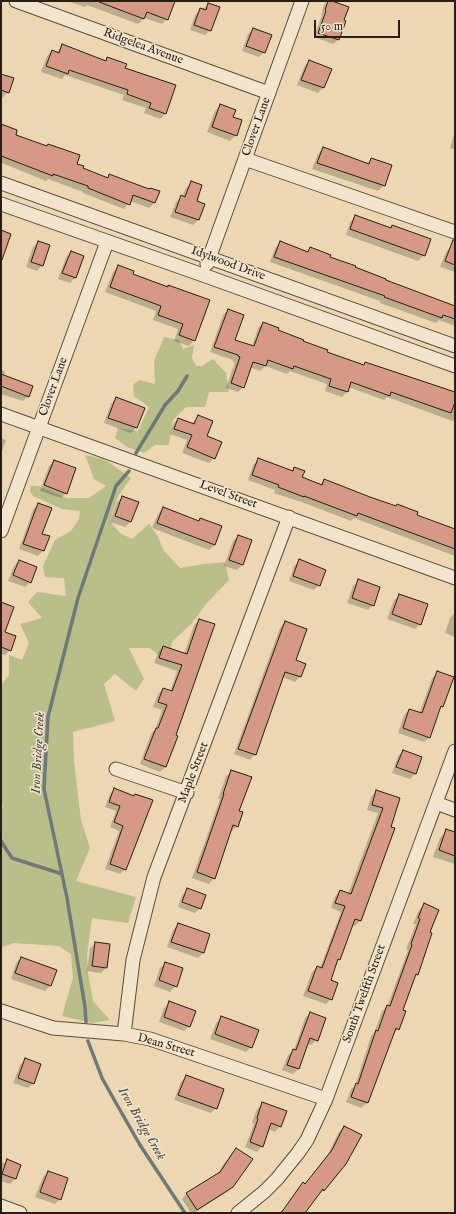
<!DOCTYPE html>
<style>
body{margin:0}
#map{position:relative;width:456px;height:1214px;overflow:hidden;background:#ecd7b2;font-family:"IM FELL English",serif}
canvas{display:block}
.frame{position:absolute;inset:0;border:2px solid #291e13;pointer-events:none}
.scale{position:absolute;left:314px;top:20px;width:86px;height:18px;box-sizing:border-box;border:2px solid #291e13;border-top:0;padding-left:5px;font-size:12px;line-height:14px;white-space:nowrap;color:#291e13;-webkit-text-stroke:3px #f3e5cd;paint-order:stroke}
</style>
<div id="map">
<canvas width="456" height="1214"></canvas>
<div class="frame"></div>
<div class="scale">50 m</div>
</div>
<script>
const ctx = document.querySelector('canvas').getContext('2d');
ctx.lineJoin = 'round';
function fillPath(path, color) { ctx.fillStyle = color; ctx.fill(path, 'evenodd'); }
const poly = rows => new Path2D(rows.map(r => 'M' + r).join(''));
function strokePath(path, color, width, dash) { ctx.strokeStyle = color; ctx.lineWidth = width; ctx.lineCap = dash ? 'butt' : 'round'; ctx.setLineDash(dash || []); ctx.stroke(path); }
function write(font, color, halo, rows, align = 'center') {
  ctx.font = font + ' "IM FELL English",serif'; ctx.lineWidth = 3; ctx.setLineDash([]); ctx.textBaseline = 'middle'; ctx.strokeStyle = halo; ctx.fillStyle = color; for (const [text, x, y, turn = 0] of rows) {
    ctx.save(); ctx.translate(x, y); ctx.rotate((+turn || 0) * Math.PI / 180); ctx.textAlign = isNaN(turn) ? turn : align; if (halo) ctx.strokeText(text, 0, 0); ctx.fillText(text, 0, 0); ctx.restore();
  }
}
const green = poly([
 [164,337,179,340,183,349,194,345,192,358,196,366,202,366,213,359,226,373,229,392,209,392,205,407,186,407,173,420,169,445,155,445,144,453,127,447,115,438,118,428,138,431,149,407,134,396,133,385,139,380,155,384,154,361],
 [85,455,104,459,131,478,118,496,110,521,120,533,132,539,149,524,157,535,164,551,180,568,204,564,225,562,229,580,206,604,192,623,172,642,168,663,150,648,129,648,144,679,136,691,115,674,104,684,115,721,73,732,74,761,81,820,90,848,76,881,136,897,128,923,92,918,87,956,88,973,93,1001,110,1020,92,1023,62,1016,73,978,71,954,59,946,13,943,1,948,1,810,3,807,1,801,1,685,9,675,9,655,22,660,29,643,20,624,42,618,28,602,37,592,66,596,64,578,45,577,43,566,55,540,71,531,79,519,80,511,62,509,33,496,30,491,31,486,38,486,67,498,89,498,106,486,94,479]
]);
const shadow = poly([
 [70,1,174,1,167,19,162,24,144,18,138,24,87,5,85,7,70,2],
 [328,1,344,21,338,40,333,44,314,37,322,15,321,15,324,5],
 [209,4,210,30,205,35,190,30,195,15],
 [253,29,264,52,259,57,242,51,248,34],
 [62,45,104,62,108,58,124,69,175,86,165,114,160,119,144,113,146,108,122,100,124,95,65,75,62,79,41,72,47,56,52,51,56,53],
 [309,61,324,87,318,93,297,85,304,67],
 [1,75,8,92,2,98,1,97],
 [221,105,232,118,236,135,230,141,207,132,215,111],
 [1,125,14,135,46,147,48,145,82,169,107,178,109,175,149,190,158,192,154,203,149,208,130,201,124,209,83,193,83,192,48,179,46,181,2,163,1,164],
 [454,134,455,134,455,150,450,148],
 [323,148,366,164,372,159,384,186,378,191,312,169,318,154],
 [191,183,198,220,193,225,170,217,176,202,181,197,182,197,186,188],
 [355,217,390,228,393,226,424,255,418,261,346,235,350,222],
 [39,242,42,265,37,271,26,267,33,247],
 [280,243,306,252,310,248,384,281,454,306,455,302,455,326,439,320,436,323,380,303,380,301,270,262,275,248],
 [451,246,455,248,455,272,440,267,446,252],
 [71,252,83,257,75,278,70,283,58,279,66,257],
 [118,267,131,275,167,288,169,286,194,340,189,346,174,341,178,329,153,320,156,311,105,292,113,272],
 [228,310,234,340,252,346,258,328,263,323,277,331,326,352,362,366,365,363,404,377,405,375,455,393,455,422,387,397,384,400,348,387,347,392,342,397,325,391,327,384,290,371,287,374,265,366,260,371,250,367,243,387,238,392,226,388,235,362,233,362,233,360,210,352,223,315],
 [1,370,5,371,4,376,28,396,23,401,1,394],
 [116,398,136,428,131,433,104,423,111,404],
 [198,416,214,458,209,463,182,453,187,440,170,434,173,424,178,419,192,424],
 [1,438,6,440,1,454],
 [259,459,291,471,294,468,301,478,320,485,324,480,455,530,455,556,354,518,351,521,299,501,298,501,274,493,275,490,248,480,253,465],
 [54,461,66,493,61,498,40,491,49,466],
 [123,497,137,502,130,522,125,527,110,522,117,502],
 [38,504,43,551,38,556,19,549,33,510],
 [163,508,199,521,200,519,215,545,209,550,152,528,158,514],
 [238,536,251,540,242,565,237,570,224,566,233,541],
 [300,560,319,585,314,590,289,581,294,566],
 [19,561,30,582,25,587,8,581,14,566],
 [359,580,373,605,368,610,347,603,353,586],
 [400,595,420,624,415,629,387,619,394,600],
 [1,603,4,633,10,650,5,655,1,654],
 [455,613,455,637,445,633,450,618],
 [199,620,175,736,177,736,165,767,160,772,140,764,151,734,155,730,162,710,153,707,158,694,163,689,170,692,177,671,154,663,158,653,163,647,184,654,194,625],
 [285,622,294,660,305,664,300,677,295,682,282,677,255,754,250,760,234,754,280,628],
 [437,673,442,706,439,709,430,737,424,742,398,733,404,715,409,710,419,714,432,678],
 [403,751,421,758,415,774,410,779,392,773,398,756],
 [232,771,238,811,237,826,232,831,230,831,214,878,209,884,192,878,220,799,218,799,226,776],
 [115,789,134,796,125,869,120,874,105,869,119,831,110,827,116,811,105,807,110,794],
 [376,791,399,798,390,827,385,854,360,921,355,926,352,925,339,959,336,962,329,980,331,999,326,1004,303,996,312,972,317,967,320,968,341,912,331,908,335,896,340,891,348,894,378,813,367,810,371,797],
 [447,830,455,833,455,864,433,857,440,838],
 [188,889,200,908,195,913,178,907,182,895],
 [424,905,429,933,431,933,417,975,413,978,401,1011,398,1029,392,1035,367,1103,361,1108,346,1102,351,1089,355,1086,371,1036,374,1033,382,1011,387,1007,408,950,406,949,416,924,413,924,419,910],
 [178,924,203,953,198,958,167,947,173,930],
 [96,943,109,945,106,968,101,973,87,971,90,948],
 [21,958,56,971,50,986,45,991,11,979,16,963],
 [166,963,176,986,170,992,154,986,160,968],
 [170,1003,189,1026,184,1031,159,1022,164,1008],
 [310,1013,317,1040,311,1045,307,1044,298,1069,293,1074,282,1070,288,1055,294,1050,305,1018],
 [222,1017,251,1047,246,1052,210,1039,216,1023],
 [25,1060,33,1083,28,1088,13,1083,20,1065],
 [186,1076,216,1108,211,1113,174,1100,181,1082],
 [263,1104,280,1126,275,1132,268,1129,262,1146,257,1152,245,1147,254,1124,252,1123,257,1109],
 [344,1127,324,1190,318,1195,304,1213,278,1213,284,1209,298,1189,305,1185,327,1156,339,1132],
 [236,1149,233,1186,227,1192,194,1213,191,1213,182,1199,187,1193,217,1174,231,1154],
 [8,1161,15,1179,10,1184,1,1181,1,1162,5,1163],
 [48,1172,60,1199,55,1204,35,1197,43,1177]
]);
const stream = poly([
 [136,453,165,405,178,391,187,376],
 [1,841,12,858,62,874],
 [86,1022,85,1007,67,898,44,789,48,717,78,598,116,486,129,471],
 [88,1041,102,1078,116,1103,140,1145,185,1213]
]);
const building = poly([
 [99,1,175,1,168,20,147,12,144,19,99,2,99,1],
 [328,1,332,1,349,7,344,20,346,21,339,40,318,33,326,11,325,10,328,1],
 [208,3,220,7,211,31,194,25,200,8,206,10,208,3],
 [253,28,272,35,265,53,246,46,253,28],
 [62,44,106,61,107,57,127,64,125,68,176,85,166,114,149,108,151,103,127,94,128,90,69,70,68,74,46,66,52,50,59,53,62,44],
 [309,60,332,69,324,88,301,80,309,60],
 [1,74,14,78,9,93,1,90,1,74],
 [220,104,236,110,233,117,242,120,237,136,212,127,220,104],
 [1,124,17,130,16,135,47,146,48,144,80,155,77,164,84,166,83,168,108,178,109,174,149,189,150,188,160,191,155,203,133,195,130,205,88,188,88,186,53,174,53,176,1,156,1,124],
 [323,147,369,164,371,158,392,165,385,186,317,163,323,147],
 [191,181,202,185,197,201,205,204,199,220,175,212,181,195,185,197,191,181],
 [355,215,391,228,392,225,431,239,425,256,350,229,355,215],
 [1,230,11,234,2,260,1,260,1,230],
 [453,240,455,240,455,265,445,261,453,240],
 [38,241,50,245,43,266,31,262,38,241],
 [280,241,308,252,310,247,331,255,330,257,356,266,355,267,386,279,386,280,455,306,455,319,443,315,442,318,384,297,385,296,274,257,280,241],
 [71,251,84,256,76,278,62,273,71,251],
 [118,265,134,271,133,274,168,287,168,285,210,300,195,341,179,335,183,324,158,315,161,306,110,287,118,265],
 [228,309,244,315,235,340,254,346,263,322,279,328,278,330,304,340,303,341,328,350,327,352,364,365,365,362,455,392,455,402,451,413,391,392,390,396,351,382,348,392,329,386,331,379,294,366,293,369,268,360,266,366,253,362,244,388,231,383,240,357,238,356,238,355,214,347,228,309],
 [1,374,33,386,29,397,1,386,1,374],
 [116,397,145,408,137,428,108,418,116,397],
 [198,415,213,421,207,436,222,442,215,459,187,447,192,435,174,429,178,418,194,424,198,415],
 [258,458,293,471,294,467,305,471,302,477,322,485,324,479,370,497,396,506,397,504,418,512,417,515,455,529,455,549,358,513,357,516,304,496,304,497,278,487,279,485,252,475,258,458],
 [54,460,76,468,67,494,44,485,54,460],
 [122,496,139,502,131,522,115,516,122,496],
 [38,503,52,508,42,534,50,536,44,551,23,544,38,503],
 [163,507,199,521,200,518,222,526,215,545,157,523,163,507],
 [238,535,252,540,243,565,229,560,238,535],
 [299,559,326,570,320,586,293,576,299,559],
 [19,560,37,567,31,583,13,575,19,560],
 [358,579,380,587,374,606,352,598,358,579],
 [399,594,428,604,421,625,392,614,399,594],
 [1,602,14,607,5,632,16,636,11,651,1,647,1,602],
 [199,619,215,624,176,735,178,736,166,767,144,759,156,728,158,728,167,705,158,702,163,688,172,691,182,665,159,658,163,646,187,654,199,619],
 [285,621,307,629,296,660,306,664,301,677,285,672,256,755,238,749,285,621],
 [437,671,454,677,443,707,441,706,430,738,403,728,409,709,422,713,437,671],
 [403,750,422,757,416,774,396,767,403,750],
 [231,770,252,777,239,811,243,812,238,827,233,825,215,879,197,872,224,794,223,794,231,770],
 [114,788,134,796,135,794,153,800,126,870,110,864,123,826,114,822,120,806,109,802,114,788],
 [376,790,400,798,391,827,395,828,361,921,355,919,340,960,338,959,331,980,338,983,332,1000,308,991,317,966,322,968,345,906,335,903,340,890,351,894,383,808,372,805,376,790],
 [446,829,455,832,455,856,439,850,446,829],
 [187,888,206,895,201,909,182,902,187,888],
 [424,903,439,910,430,932,432,933,418,975,416,974,403,1010,406,1011,399,1030,396,1028,368,1103,351,1097,356,1083,358,1084,376,1030,378,1031,387,1005,390,1006,412,945,411,944,420,919,418,918,424,903],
 [178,923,210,934,204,953,171,942,178,923],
 [95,942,110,944,107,968,92,966,95,942],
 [21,957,57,970,51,986,15,973,21,957],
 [165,962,183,968,177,987,159,980,165,962],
 [169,1001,196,1011,190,1027,164,1017,169,1001],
 [310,1012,326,1018,318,1041,310,1038,299,1069,287,1065,293,1049,296,1050,310,1012],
 [221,1016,259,1030,252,1048,215,1034,221,1016],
 [25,1058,41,1064,34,1084,18,1078,25,1058],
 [186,1075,224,1089,217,1109,178,1095,186,1075],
 [262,1102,287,1111,281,1127,271,1123,263,1147,250,1142,258,1119,257,1118,262,1102],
 [344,1126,362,1135,346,1164,324,1191,323,1189,305,1213,281,1213,303,1182,305,1184,332,1150,344,1126],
 [236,1148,253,1159,233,1187,197,1210,186,1193,220,1172,236,1148],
 [7,1159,21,1165,16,1179,2,1174,7,1159],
 [48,1171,68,1178,61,1200,40,1192,48,1171]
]);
const street = poly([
 [16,1,269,93],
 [245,159,455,232],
 [1,183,455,346],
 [1,204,203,275,455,366],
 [207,264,302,1],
 [1,414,455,578],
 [1,531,107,242],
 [116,769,187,793],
 [436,803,455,810],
 [1,1011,53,1028,124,1034,150,1039,326,1099],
 [124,1034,133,960,154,877,289,517],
 [1,1206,20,1213],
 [238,1213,264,1192,277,1179,298,1153,307,1140,326,1099,455,751]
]);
const streetNames = [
 ["Ridgelea Avenue",143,47,20],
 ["Clover Lane",257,127,-70],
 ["Idylwood Drive",228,264,20],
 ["Clover Lane",54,387,-70],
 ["Level Street",228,495,20],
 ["Maple Street",194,773,-69],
 ["South Twelfth Street",365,994,-70],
 ["Dean Street",166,1046,16]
];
const waterNames = [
 ["Iron Bridge Creek",39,753,-87],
 ["Iron Bridge Creek",141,1124,60]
];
fillPath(green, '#babe8a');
fillPath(shadow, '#0003');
strokePath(stream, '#707977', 3.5);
fillPath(building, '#d69985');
strokePath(building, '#291e13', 1);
strokePath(street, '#5a4c3b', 15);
strokePath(street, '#f3e5cd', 13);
write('12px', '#291e13', '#f3e5cd', streetNames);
write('italic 13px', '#4d4c45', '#f3e5cd', waterNames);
</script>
